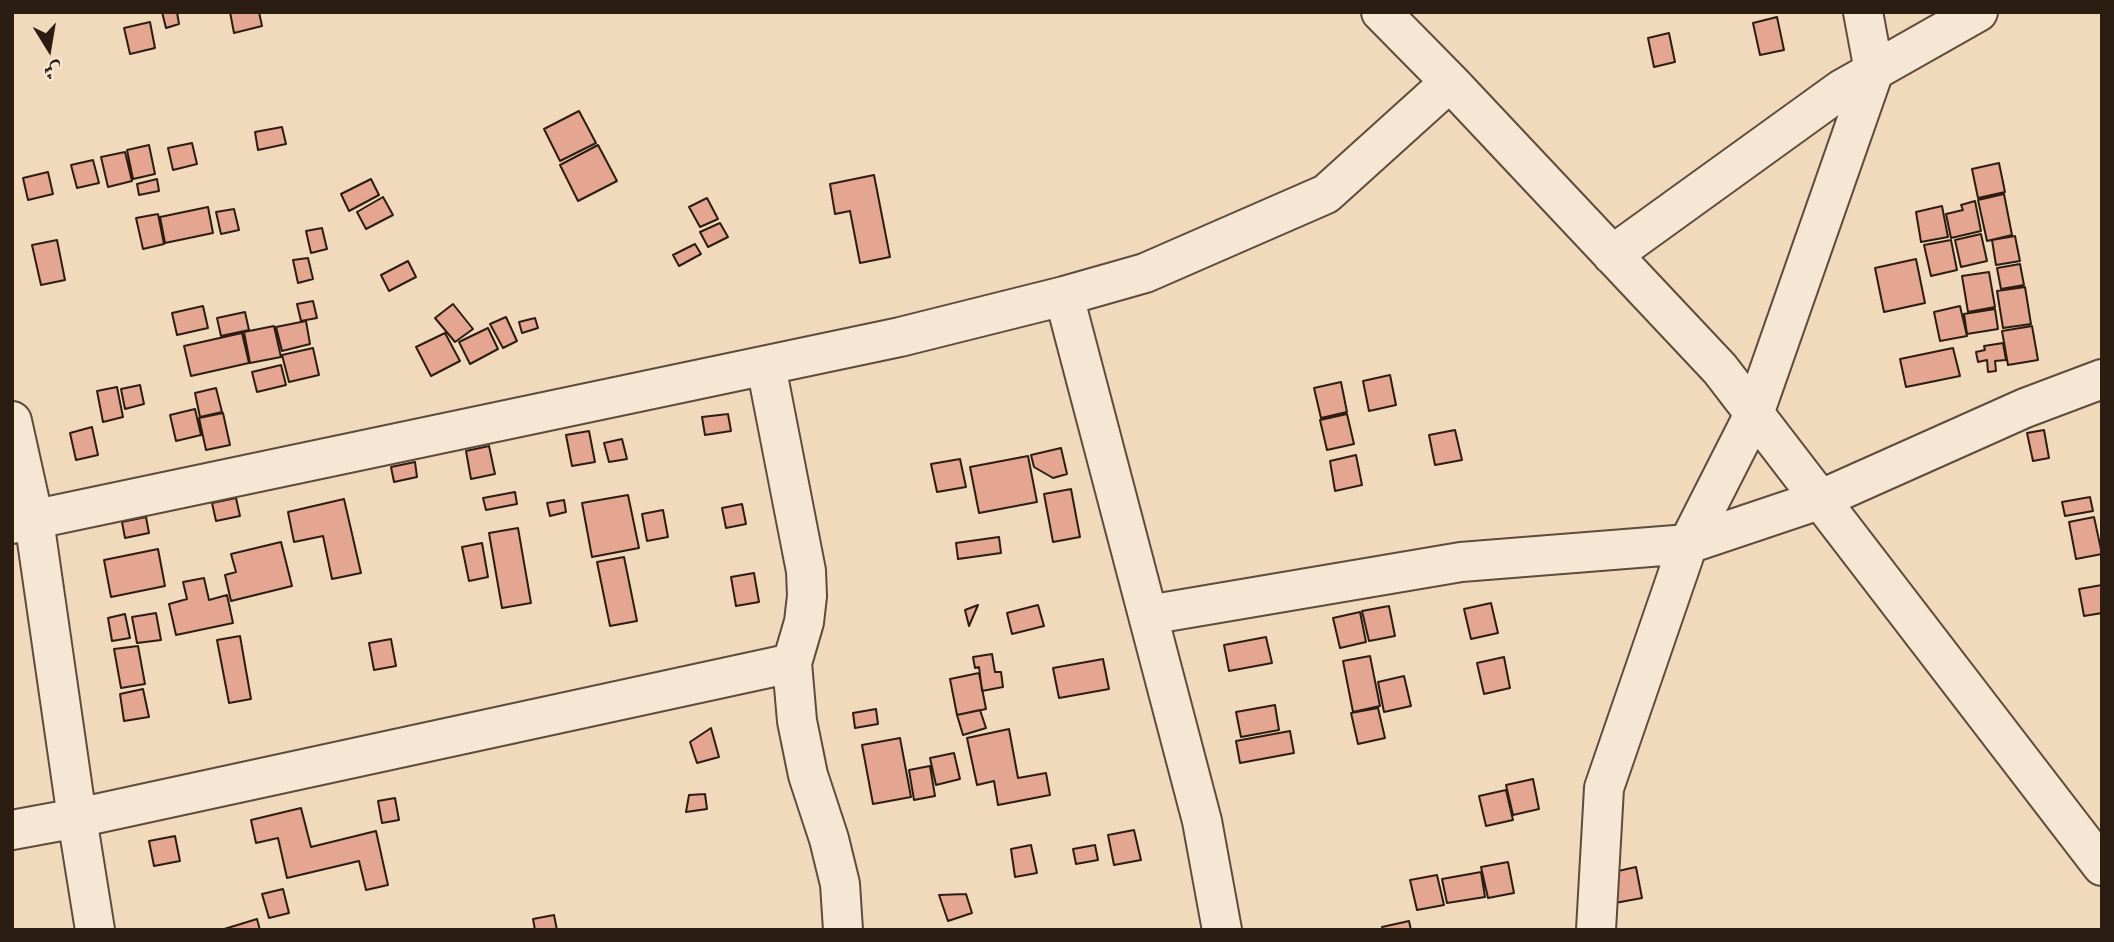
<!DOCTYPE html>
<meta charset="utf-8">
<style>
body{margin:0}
#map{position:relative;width:2114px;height:942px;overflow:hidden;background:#f0dabb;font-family:Vollkorn,Amiri,serif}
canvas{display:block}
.frame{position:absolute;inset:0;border:14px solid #2c1d12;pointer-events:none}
.north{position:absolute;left:14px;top:14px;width:70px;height:70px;-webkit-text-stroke:5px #f5e7d3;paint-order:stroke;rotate:169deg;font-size:19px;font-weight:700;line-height:28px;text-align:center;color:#2c1d12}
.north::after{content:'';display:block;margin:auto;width:24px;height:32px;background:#2c1d12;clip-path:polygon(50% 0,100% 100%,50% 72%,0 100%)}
</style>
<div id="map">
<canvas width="2114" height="942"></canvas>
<div class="frame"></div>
<div class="north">ش</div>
</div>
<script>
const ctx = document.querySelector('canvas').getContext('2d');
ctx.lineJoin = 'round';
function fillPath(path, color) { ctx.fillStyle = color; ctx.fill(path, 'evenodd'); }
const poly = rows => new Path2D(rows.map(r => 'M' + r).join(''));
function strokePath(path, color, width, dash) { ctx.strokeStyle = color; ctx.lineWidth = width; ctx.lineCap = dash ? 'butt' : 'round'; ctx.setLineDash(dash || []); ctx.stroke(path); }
const building = poly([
 [162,12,177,12,179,24,166,28,162,12],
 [230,12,259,12,262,26,234,33,230,12],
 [1777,17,1784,50,1760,55,1753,23,1777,17],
 [150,22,155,48,130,54,124,28,150,22],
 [1669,33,1675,62,1654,67,1648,38,1669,33],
 [579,111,596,143,560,161,544,129,579,111],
 [282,127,286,144,258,150,255,132,282,127],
 [192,143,197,164,173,170,168,148,192,143],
 [149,145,155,174,133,179,127,150,149,145],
 [598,145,617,181,578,201,560,165,598,145],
 [125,152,132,181,108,187,101,157,125,152],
 [93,160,99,183,77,188,71,165,93,160],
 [1999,163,2005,192,1978,198,1972,169,1999,163],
 [48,172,53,194,28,200,23,178,48,172],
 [874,175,890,257,860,263,850,211,835,214,830,184,874,175],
 [157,179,159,191,139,195,137,184,157,179],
 [371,179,379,195,349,211,341,194,371,179],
 [2004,194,2012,235,1987,241,1978,200,2004,194],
 [383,197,393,215,366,229,357,212,383,197],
 [707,198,718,219,700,227,689,207,707,198],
 [1975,201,1981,231,1951,238,1946,214,1963,210,1961,205,1975,201],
 [1942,206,1948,237,1921,242,1916,212,1942,206],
 [208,207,213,233,165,243,160,217,208,207],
 [234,209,239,230,221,234,216,212,234,209],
 [158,214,164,244,143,249,136,218,158,214],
 [720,223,728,237,708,247,700,232,720,223],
 [322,228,327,249,311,253,306,231,322,228],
 [1981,234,1987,261,1961,267,1955,240,1981,234],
 [2015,236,2020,261,1996,265,1992,240,2015,236],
 [57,240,65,280,41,285,32,245,57,240],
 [1951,240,1957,270,1931,276,1924,245,1951,240],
 [695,244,701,254,679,266,673,255,695,244],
 [308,258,313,279,298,283,293,260,308,258],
 [1916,259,1925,303,1884,312,1875,268,1916,259],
 [408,261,416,277,389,291,381,275,408,261],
 [2020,264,2024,285,2001,289,1997,268,2020,264],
 [1989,272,1995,307,1968,312,1962,276,1989,272],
 [2025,287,2031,324,2003,328,1997,291,2025,287],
 [313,301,317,318,301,321,297,304,313,301],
 [453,304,473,329,455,342,435,318,453,304],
 [203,306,208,328,177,335,172,313,203,306],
 [1960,306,1967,336,1940,341,1934,312,1960,306],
 [1995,309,1998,329,1967,334,1964,314,1995,309],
 [245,312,249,330,221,336,217,318,245,312],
 [506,317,517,341,503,348,490,324,506,317],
 [535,318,538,328,522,333,519,322,535,318],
 [306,321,310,344,282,351,276,327,306,321],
 [274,326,281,357,250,363,244,332,274,326],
 [2032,326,2038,360,2008,365,2002,331,2032,326],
 [488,328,498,349,470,364,459,342,488,328],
 [242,333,249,363,191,376,184,346,242,333],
 [445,333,460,361,431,376,416,347,445,333],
 [2003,343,2006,360,1995,361,1996,371,1988,372,1987,360,1978,362,1976,352,1985,350,1984,346,2003,343],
 [313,348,319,375,289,382,282,355,313,348],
 [1953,348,1960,376,1906,387,1900,359,1953,348],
 [281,365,286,385,257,392,252,372,281,365],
 [1390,375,1396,405,1369,411,1363,381,1390,375],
 [1341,382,1347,412,1321,418,1314,388,1341,382],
 [140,385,144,404,125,409,121,389,140,385],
 [117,387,123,417,103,422,97,391,117,387],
 [216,388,222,412,200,417,195,393,216,388],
 [195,409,201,435,176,441,170,415,195,409],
 [223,413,230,445,206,450,199,418,223,413],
 [728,414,731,431,705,435,702,417,728,414],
 [1347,414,1354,444,1327,450,1320,420,1347,414],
 [92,427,98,455,76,460,70,433,92,427],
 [1455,430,1462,460,1435,465,1429,435,1455,430],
 [2044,430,2049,458,2033,461,2027,433,2044,430],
 [589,431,595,462,572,466,566,435,589,431],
 [622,439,627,459,609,462,604,443,622,439],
 [489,446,495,474,471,479,466,451,489,446],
 [1061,448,1067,474,1053,478,1034,467,1031,455,1061,448],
 [1356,455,1362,485,1335,491,1330,461,1356,455],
 [1028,456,1037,502,979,513,970,467,1028,456],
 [960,459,966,487,937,492,931,464,960,459],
 [415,462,417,477,394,482,391,467,415,462],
 [1071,489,1080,537,1053,542,1044,494,1071,489],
 [515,492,517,504,486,510,483,498,515,492],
 [628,495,639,548,592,557,582,503,628,495],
 [2090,497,2093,511,2065,516,2062,502,2090,497],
 [236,498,240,516,216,521,212,503,236,498],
 [344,499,361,573,332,579,323,536,294,542,288,512,344,499],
 [564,500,566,512,550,516,547,503,564,500],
 [742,504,746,524,726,528,722,508,742,504],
 [663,510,668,537,647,541,642,514,663,510],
 [146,517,149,533,125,538,122,522,146,517],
 [2094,517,2102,554,2076,559,2069,522,2094,517],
 [518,528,531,603,502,608,489,533,518,528],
 [999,537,1001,553,958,559,956,543,999,537],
 [281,542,292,586,231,601,225,575,236,572,231,554,281,542],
 [482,543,488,577,469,581,462,547,482,543],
 [158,549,165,586,111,597,104,560,158,549],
 [624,557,637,621,610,626,597,562,624,557],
 [754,573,759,602,736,606,731,577,754,573],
 [204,578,209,600,227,595,233,623,176,635,169,604,187,599,183,582,204,578],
 [2102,585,2102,613,2084,616,2079,589,2102,585],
 [1491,603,1498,633,1471,639,1464,609,1491,603],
 [978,605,969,626,965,610,978,605],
 [1038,605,1044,626,1012,634,1007,613,1038,605],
 [1389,606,1395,636,1369,641,1362,611,1389,606],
 [1360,612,1366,642,1340,648,1333,618,1360,612],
 [156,613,161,640,137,643,132,617,156,613],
 [125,614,130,638,112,641,108,618,125,614],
 [240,636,251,699,229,703,217,640,240,636],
 [1266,637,1272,663,1229,671,1224,645,1266,637],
 [391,639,396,666,374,670,369,643,391,639],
 [138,646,145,684,121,688,114,649,138,646],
 [992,654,995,672,1001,672,1003,687,982,691,979,667,975,668,973,657,992,654],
 [1370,656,1380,706,1353,712,1343,661,1370,656],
 [1504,657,1510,688,1484,694,1477,663,1504,657],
 [1103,659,1109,689,1059,698,1053,668,1103,659],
 [979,673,986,709,957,715,950,679,979,673],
 [1404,676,1411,706,1384,712,1378,682,1404,676],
 [143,689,149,717,124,721,120,694,143,689],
 [1275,705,1279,730,1241,737,1236,712,1275,705],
 [1378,708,1385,738,1358,744,1351,713,1378,708],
 [876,709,878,724,855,728,853,713,876,709],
 [980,710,986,728,963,735,957,715,980,710],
 [711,728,719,757,697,763,690,742,711,728],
 [1009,729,1018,778,1046,773,1050,795,998,805,994,781,977,785,967,738,1009,729],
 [1290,731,1294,753,1240,763,1236,741,1290,731],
 [900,738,911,797,873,804,862,745,900,738],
 [954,753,960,779,936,785,930,758,954,753],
 [930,766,935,796,914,800,909,770,930,766],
 [1533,779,1539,809,1513,815,1506,785,1533,779],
 [1506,790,1513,820,1486,826,1479,796,1506,790],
 [705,794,707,809,686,812,689,795,705,794],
 [395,798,399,820,382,823,378,801,395,798],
 [301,808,311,847,376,831,388,885,366,890,359,861,287,878,278,838,256,843,251,820,301,808],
 [1134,830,1141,860,1114,865,1108,835,1134,830],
 [175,836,180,861,154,866,149,841,175,836],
 [1031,845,1037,873,1015,877,1011,849,1031,845],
 [1095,845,1098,860,1076,864,1073,849,1095,845],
 [1508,862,1514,893,1488,898,1481,867,1508,862],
 [1636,867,1642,898,1615,903,1609,873,1636,867],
 [1481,872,1485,897,1447,903,1442,879,1481,872],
 [1437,875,1444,905,1417,910,1410,880,1437,875],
 [283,889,289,913,269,918,262,894,283,889],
 [966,894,972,913,948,921,939,895,966,894],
 [554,915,557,930,535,930,533,919,554,915],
 [257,919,260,930,221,930,257,919],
 [1409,921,1411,930,1383,930,1382,927,1409,921]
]);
const minor = poly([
 [1381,12,1450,82,1720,369,2102,866],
 [1612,255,1842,89,1978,12],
 [1064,296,1202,821,1222,930],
 [766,366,806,571,807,596,804,622,792,663,797,721,808,775,829,839,840,884,843,930],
 [12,421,34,520,77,818,95,930],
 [12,524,900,337,1064,296,1145,273,1326,194,1450,82],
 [1148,615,1461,562,1688,544,1819,500,2025,408,2102,379],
 [12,830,77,818,792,663],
 [1596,930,1604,788,1688,544,1754,414,1874,71,1863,12]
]);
fillPath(building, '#e4a591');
strokePath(building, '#2c1d12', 2);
strokePath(minor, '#5d4c3c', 42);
strokePath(minor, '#f5e7d3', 38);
</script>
